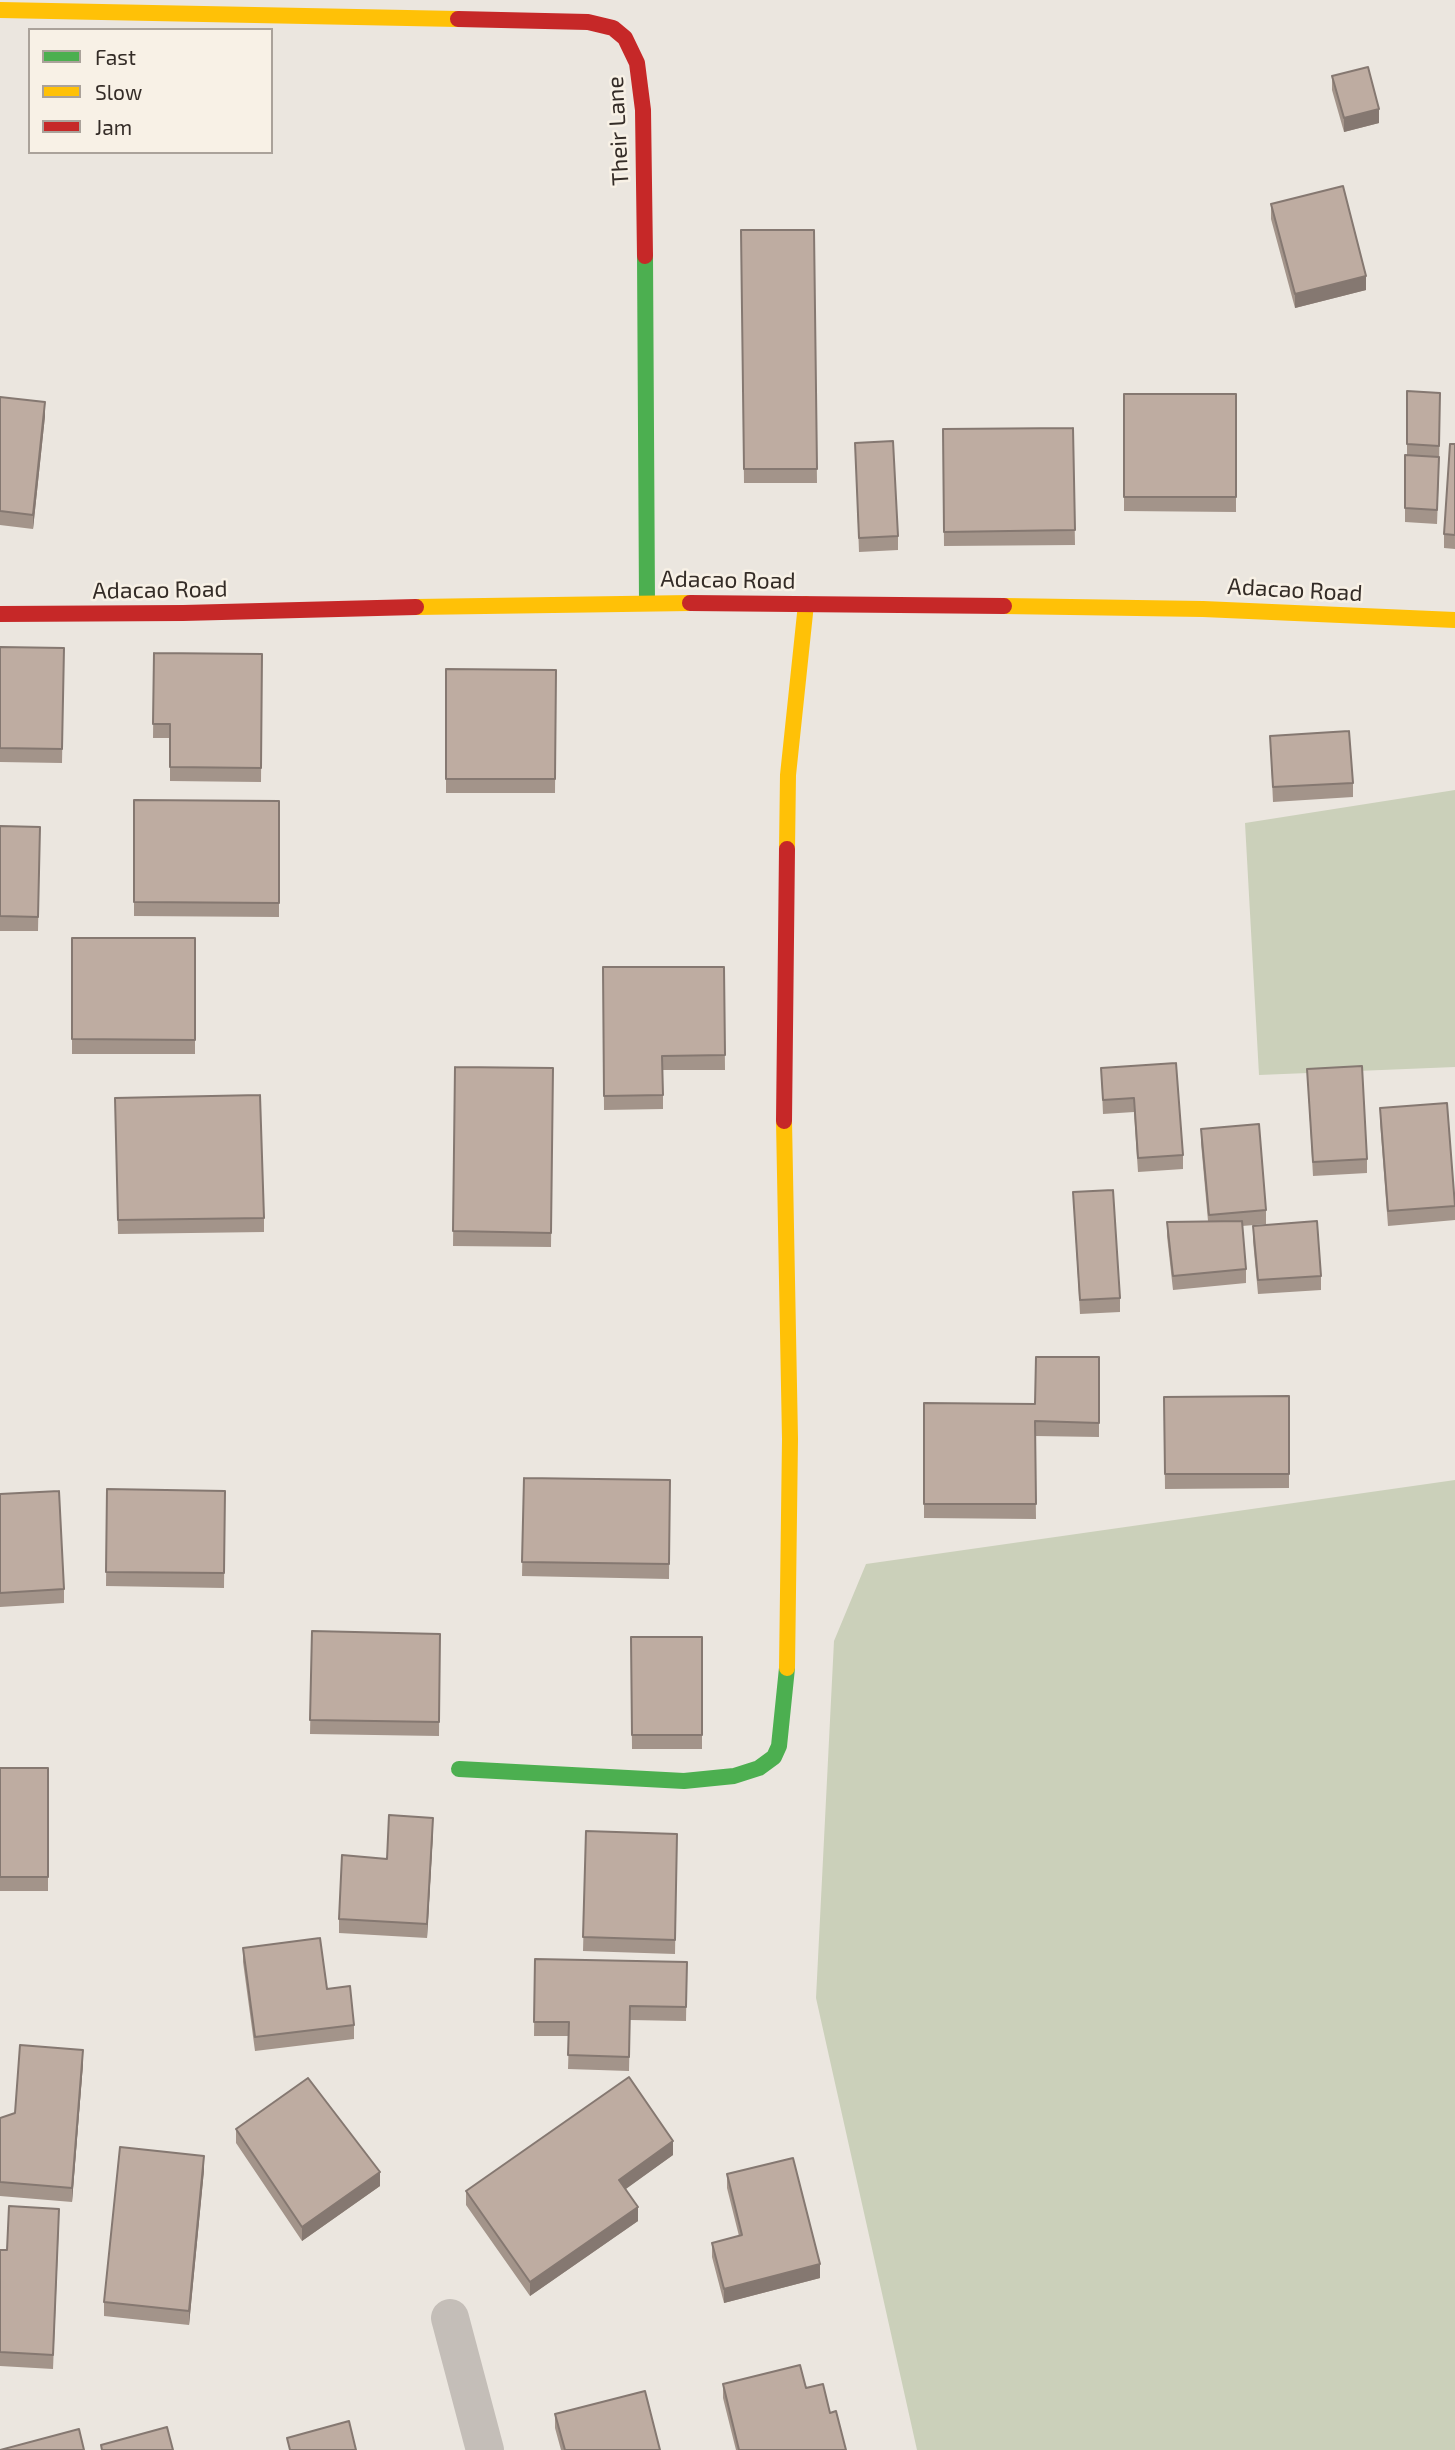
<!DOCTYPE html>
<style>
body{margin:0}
#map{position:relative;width:1455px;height:2450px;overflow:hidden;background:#ebe6df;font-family:"Exo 2",sans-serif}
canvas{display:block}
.legend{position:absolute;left:28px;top:28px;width:245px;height:126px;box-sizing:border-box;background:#f8f1e6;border:2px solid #aaa29a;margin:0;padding:9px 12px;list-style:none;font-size:21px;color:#342c27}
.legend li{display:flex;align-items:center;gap:14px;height:35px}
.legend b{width:35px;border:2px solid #aaa29a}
</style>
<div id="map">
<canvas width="1455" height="2450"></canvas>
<ul class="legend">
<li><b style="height:9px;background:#4caf50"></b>Fast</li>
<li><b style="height:9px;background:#ffc107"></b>Slow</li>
<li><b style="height:9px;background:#c62828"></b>Jam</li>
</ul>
</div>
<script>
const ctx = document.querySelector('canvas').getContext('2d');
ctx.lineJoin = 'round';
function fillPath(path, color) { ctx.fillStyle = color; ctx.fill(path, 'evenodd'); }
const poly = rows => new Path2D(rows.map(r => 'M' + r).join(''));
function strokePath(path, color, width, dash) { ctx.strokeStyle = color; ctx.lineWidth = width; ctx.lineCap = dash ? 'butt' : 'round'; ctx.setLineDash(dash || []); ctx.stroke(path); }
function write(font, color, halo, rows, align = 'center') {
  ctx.font = font + ' "Exo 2",sans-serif'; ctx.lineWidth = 5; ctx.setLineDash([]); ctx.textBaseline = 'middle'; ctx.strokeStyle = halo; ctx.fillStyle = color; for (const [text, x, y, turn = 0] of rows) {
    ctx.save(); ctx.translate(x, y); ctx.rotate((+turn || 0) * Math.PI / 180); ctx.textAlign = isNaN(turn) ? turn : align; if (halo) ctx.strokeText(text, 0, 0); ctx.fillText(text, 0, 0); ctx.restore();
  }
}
const green = poly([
 [1455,790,1455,1067,1259,1075,1245,823],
 [1455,1480,1455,2450,917,2450,816,1998,834,1641,866,1564]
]);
const street = poly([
 [450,2318,485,2450]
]);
const fast = poly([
 [645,256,647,602],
 [459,1769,684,1781,734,1776,759,1768,774,1757,779,1746,787,1668]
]);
const slow = poly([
 [0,10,458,19],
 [1004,606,1203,609,1455,620],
 [416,607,690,603],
 [787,849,788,775,806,604],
 [784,1121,790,1439,787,1668]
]);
const jam = poly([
 [458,19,588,22,613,28,625,38,637,63,643,110,645,256],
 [690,603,1004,606],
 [0,614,183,613,416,607],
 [784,1121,787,849]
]);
const wall = poly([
 [1332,76,1379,123,1344,132,1332,90],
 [1271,204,1366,290,1295,308,1271,219],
 [741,230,814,230,817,483,744,483],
 [1407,391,1440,393,1439,471,1437,524,1405,522,1405,455,1407,455],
 [1124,394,1236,394,1236,512,1124,511],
 [0,397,45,416,33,529,0,525],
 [1073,428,1075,545,944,546,943,429],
 [855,443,898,536,898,550,859,552],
 [1455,444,1455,549,1444,548,1444,534],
 [0,647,64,648,62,763,0,762],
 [154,653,262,654,261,782,170,781,170,738,153,738],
 [446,669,556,670,555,793,446,793],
 [1270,736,1353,783,1353,797,1273,802],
 [134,800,279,801,279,917,134,916],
 [0,826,40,827,38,931,0,931],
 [72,938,195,938,195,1054,72,1054],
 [603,967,724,967,725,1070,663,1070,663,1109,604,1110],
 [1176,1063,1183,1155,1183,1169,1138,1172,1134,1112,1103,1114,1101,1068],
 [455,1067,553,1068,551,1247,453,1246],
 [1307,1069,1367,1159,1367,1173,1313,1176],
 [115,1098,264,1218,264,1232,118,1234],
 [1380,1108,1455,1205,1455,1220,1388,1226,1380,1122],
 [1201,1129,1266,1210,1266,1224,1242,1226,1246,1269,1246,1283,1173,1290,1167,1236,1167,1222,1208,1221,1201,1143],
 [1073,1192,1120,1298,1120,1312,1080,1314],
 [1253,1226,1321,1276,1321,1290,1258,1294,1253,1241],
 [1099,1357,1099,1437,1035,1436,1036,1519,924,1518,924,1403,1035,1404],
 [1289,1396,1289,1488,1165,1489,1164,1397],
 [524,1478,670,1480,669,1579,522,1576],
 [107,1489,225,1491,224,1588,106,1586],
 [0,1494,64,1589,64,1603,0,1607],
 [312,1631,440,1634,439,1736,310,1734],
 [631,1637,702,1637,702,1749,632,1749],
 [0,1768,48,1768,48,1891,0,1891],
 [586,1831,677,1834,675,1954,583,1951],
 [433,1832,427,1938,339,1933,339,1919,387,1859],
 [243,1948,327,1989,354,2025,354,2039,255,2051,243,1962],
 [535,1959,687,1962,686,2021,630,2020,629,2071,568,2069,569,2036,534,2036],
 [83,2064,72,2202,0,2196,0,2118,15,2113],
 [236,2129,380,2186,302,2241,236,2143],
 [673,2155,625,2189,638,2221,530,2296,466,2205,466,2191],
 [204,2170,189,2325,104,2316,104,2302],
 [727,2174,820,2278,724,2303,712,2257,712,2243,739,2236,727,2188],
 [59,2223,53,2369,0,2366,0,2250,7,2250],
 [723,2384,806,2388,830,2413,846,2450,736,2450,723,2398],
 [555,2414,660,2450,561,2450,555,2428]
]);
const shadedWall = poly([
 [1379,109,1379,123,1344,132,1344,118],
 [1366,276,1366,290,1295,308,1295,294],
 [45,402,45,416,33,529,33,515],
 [433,1818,433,1832,427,1938,427,1924],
 [83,2050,83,2064,72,2202,72,2188],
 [673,2141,673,2155,619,2194,619,2180],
 [204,2156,204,2170,189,2325,189,2311],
 [380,2172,380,2186,302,2241,302,2227],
 [638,2207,638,2221,530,2296,530,2282],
 [820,2264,820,2278,724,2303,724,2289]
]);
const building = poly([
 [1368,67,1379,109,1344,118,1332,76,1368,67],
 [1343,186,1366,276,1295,294,1271,204,1343,186],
 [741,230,814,230,817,469,744,469,741,230],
 [1407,391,1440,393,1439,446,1407,444,1407,391],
 [1124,394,1236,394,1236,497,1124,497,1124,394],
 [0,397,45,402,33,515,0,511,0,397],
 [1073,428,1075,530,944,532,943,429,1073,428],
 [893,441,898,536,859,538,855,443,893,441],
 [1450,444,1455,444,1455,535,1444,534,1450,444],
 [1405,455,1439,457,1437,510,1405,508,1405,455],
 [0,647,64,648,62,749,0,748,0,647],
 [154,653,262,654,261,768,170,767,170,724,153,724,154,653],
 [446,669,556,670,555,779,446,779,446,669],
 [1349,731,1353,783,1273,787,1270,736,1349,731],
 [134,800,279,801,279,903,134,902,134,800],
 [0,826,40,827,38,917,0,916,0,826],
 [72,938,195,938,195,1040,72,1039,72,938],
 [603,967,724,967,725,1055,662,1056,663,1095,604,1096,603,967],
 [1176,1063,1183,1155,1138,1158,1134,1098,1103,1100,1101,1068,1176,1063],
 [1362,1066,1367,1159,1313,1162,1307,1069,1362,1066],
 [455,1067,553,1068,551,1233,453,1231,455,1067],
 [260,1095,264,1218,118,1220,115,1098,260,1095],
 [1447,1103,1455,1206,1388,1211,1380,1108,1447,1103],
 [1259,1124,1266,1210,1209,1215,1201,1129,1259,1124],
 [1113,1190,1120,1298,1080,1300,1073,1192,1113,1190],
 [1242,1221,1246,1269,1173,1276,1167,1222,1242,1221],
 [1317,1221,1321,1276,1258,1280,1253,1226,1317,1221],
 [1036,1357,1099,1357,1099,1423,1035,1421,1036,1504,924,1504,924,1403,1035,1404,1036,1357],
 [1289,1396,1289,1474,1165,1474,1164,1397,1289,1396],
 [524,1478,670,1480,669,1564,522,1562,524,1478],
 [107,1489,225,1491,224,1573,106,1572,107,1489],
 [59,1491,64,1589,0,1593,0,1494,59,1491],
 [312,1631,440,1634,439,1722,310,1720,312,1631],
 [631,1637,702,1637,702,1735,632,1735,631,1637],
 [0,1768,48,1768,48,1877,0,1877,0,1768],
 [389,1815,433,1818,427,1924,339,1919,342,1855,387,1859,389,1815],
 [586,1831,677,1834,675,1940,583,1937,586,1831],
 [320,1938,327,1989,350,1986,354,2025,255,2037,243,1948,320,1938],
 [535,1959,687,1962,686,2007,630,2006,629,2057,568,2055,569,2022,534,2022,535,1959],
 [20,2045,83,2050,72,2188,0,2182,0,2118,15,2113,20,2045],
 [629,2077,673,2141,619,2180,638,2207,530,2282,466,2191,629,2077],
 [308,2078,380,2172,302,2227,236,2129,308,2078],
 [120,2147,204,2156,189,2311,104,2302,120,2147],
 [793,2158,820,2264,724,2289,712,2243,742,2235,727,2174,793,2158],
 [9,2206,59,2209,53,2355,0,2352,0,2250,7,2250,9,2206],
 [800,2365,806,2388,823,2384,830,2413,836,2411,846,2450,739,2450,723,2384,800,2365],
 [645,2391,660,2450,565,2450,555,2414,645,2391],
 [349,2421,356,2450,290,2450,287,2438,349,2421],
 [167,2427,173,2450,102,2450,101,2445,167,2427],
 [79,2429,84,2450,0,2450,79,2429]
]);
const streetNames = [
 ["Their Lane",618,131,-93],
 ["Adacao Road",728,580,1],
 ["Adacao Road",160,590,-1],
 ["Adacao Road",1295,590,3]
];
fillPath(green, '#cbd0ba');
strokePath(street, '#c4beb8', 38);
strokePath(fast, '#4caf50', 16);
strokePath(slow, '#ffc107', 16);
strokePath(jam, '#c62828', 16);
fillPath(wall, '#a3948a');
fillPath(shadedWall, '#857871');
fillPath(building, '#beaca1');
strokePath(building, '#857871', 2);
write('23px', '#342c27', '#f8f1e6', streetNames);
</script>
